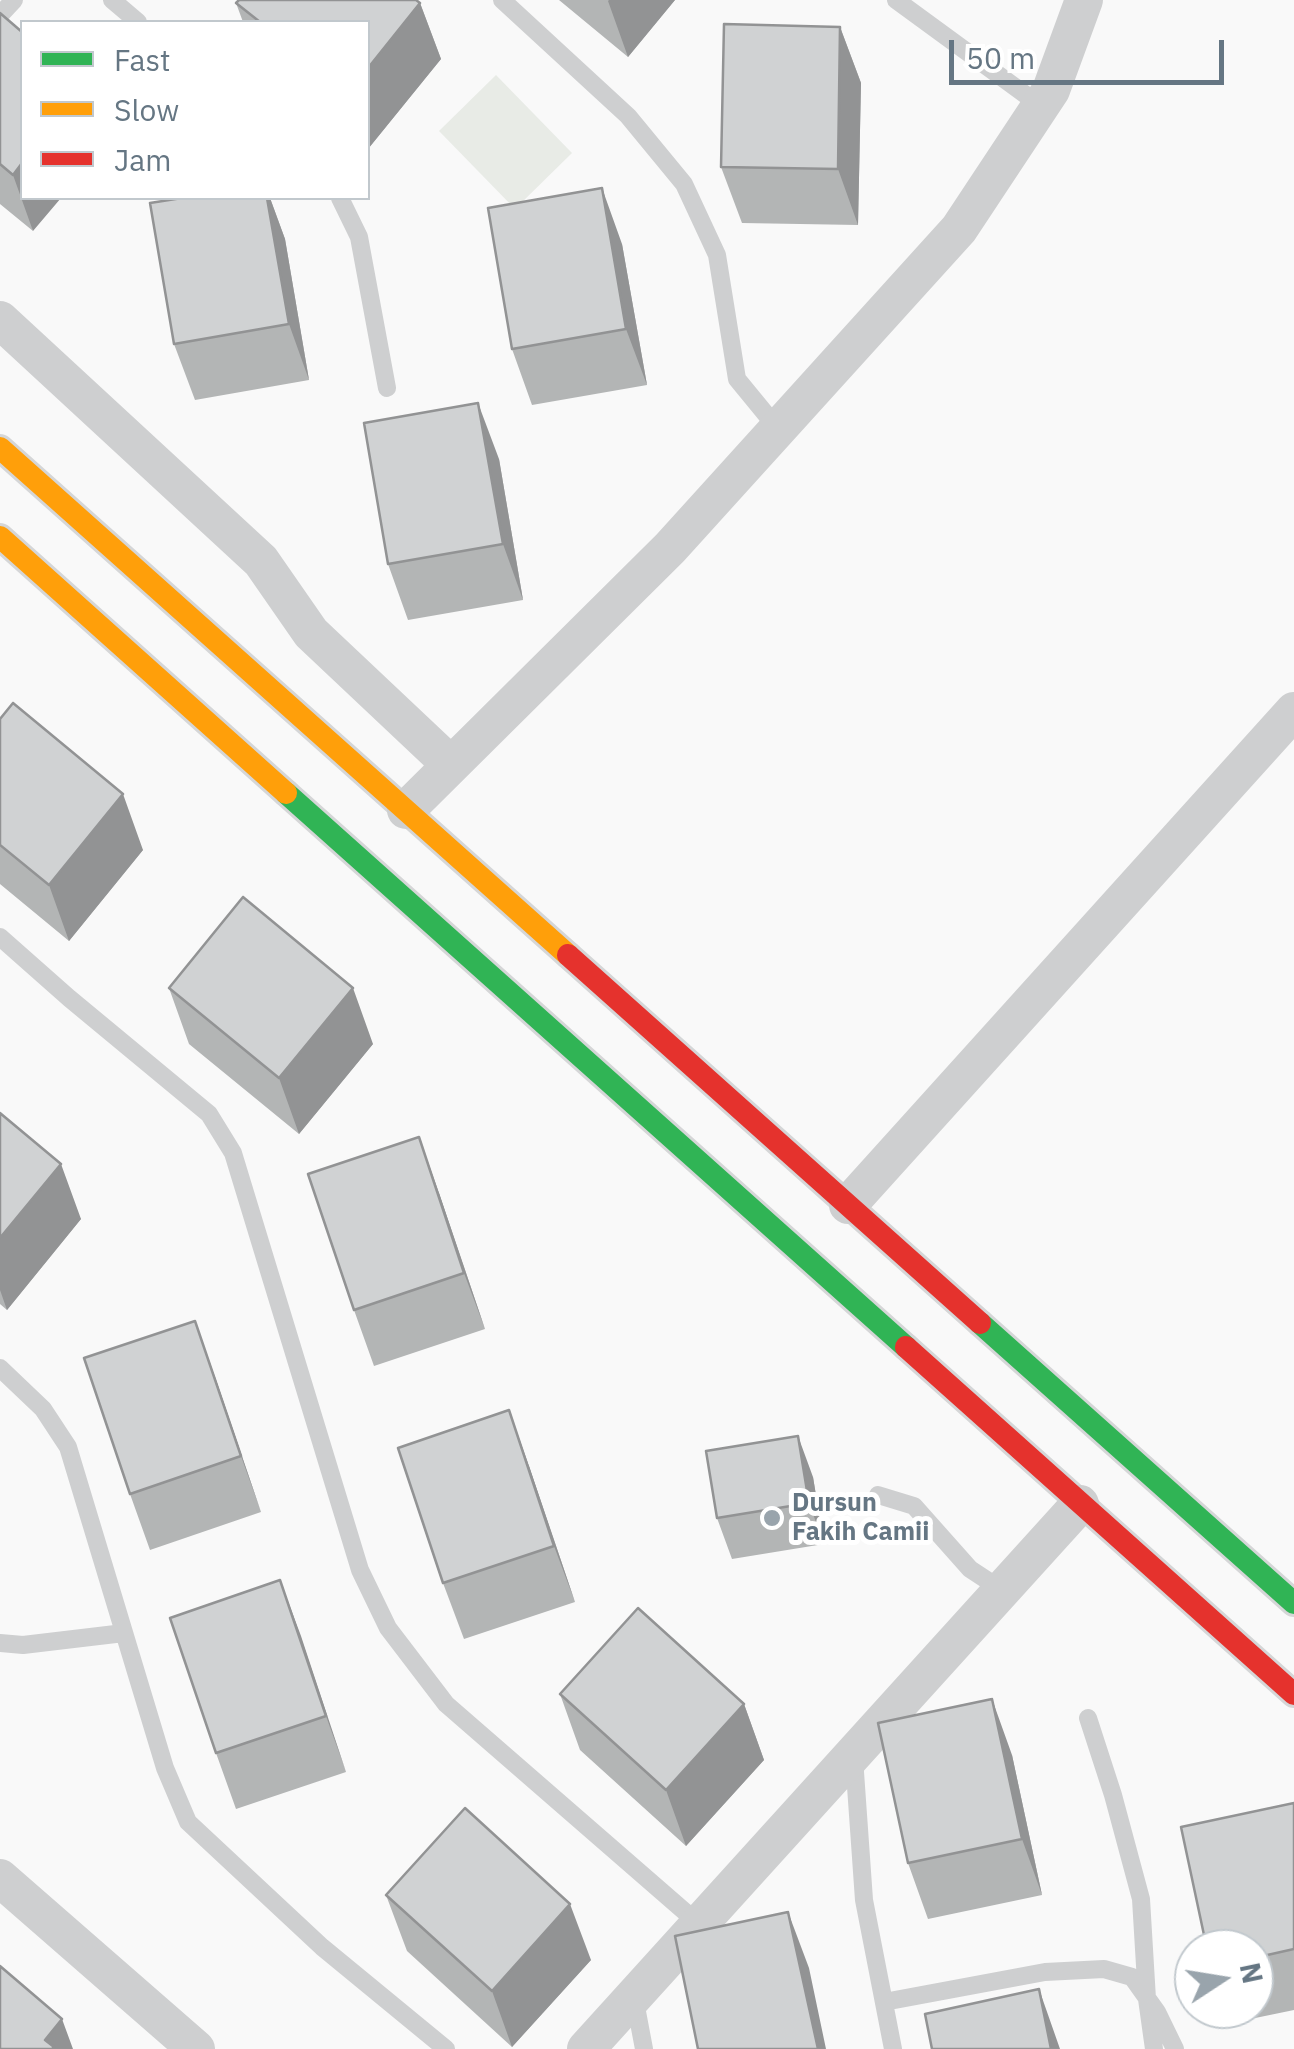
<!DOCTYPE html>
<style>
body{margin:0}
#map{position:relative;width:1294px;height:2049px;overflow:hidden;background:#f9f9f9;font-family:"IBM Plex Sans",sans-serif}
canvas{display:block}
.legend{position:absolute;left:20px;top:20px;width:350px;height:180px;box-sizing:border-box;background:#fff;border:2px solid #c1c8cd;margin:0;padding:12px 18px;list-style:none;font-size:30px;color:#657683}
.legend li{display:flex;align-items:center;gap:20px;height:50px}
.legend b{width:50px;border:2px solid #c1c8cd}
.north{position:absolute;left:1174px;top:1929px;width:100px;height:100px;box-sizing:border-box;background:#fff;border:2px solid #c1c8cd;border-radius:50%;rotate:78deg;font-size:28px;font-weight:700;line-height:40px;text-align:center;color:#657683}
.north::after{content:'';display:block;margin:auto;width:35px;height:45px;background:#99a4ac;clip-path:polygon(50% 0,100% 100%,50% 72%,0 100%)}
.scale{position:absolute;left:949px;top:40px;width:275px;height:45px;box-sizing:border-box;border:5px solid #657683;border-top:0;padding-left:12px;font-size:30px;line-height:35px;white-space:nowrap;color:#657683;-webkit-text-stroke:8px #fff;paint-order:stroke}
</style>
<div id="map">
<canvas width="1294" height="2049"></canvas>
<ul class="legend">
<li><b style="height:12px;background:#30b455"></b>Fast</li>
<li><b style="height:12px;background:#ff9f0a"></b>Slow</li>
<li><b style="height:12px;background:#e5322d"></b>Jam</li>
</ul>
<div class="north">N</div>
<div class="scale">50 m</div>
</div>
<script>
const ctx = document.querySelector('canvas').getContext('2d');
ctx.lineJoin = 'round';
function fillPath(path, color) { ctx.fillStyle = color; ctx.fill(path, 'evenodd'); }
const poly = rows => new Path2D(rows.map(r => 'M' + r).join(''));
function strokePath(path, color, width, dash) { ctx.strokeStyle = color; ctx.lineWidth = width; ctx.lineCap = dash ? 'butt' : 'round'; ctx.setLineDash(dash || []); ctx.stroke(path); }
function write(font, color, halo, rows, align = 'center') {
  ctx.font = font + ' "IBM Plex Sans",sans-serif'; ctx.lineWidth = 10; ctx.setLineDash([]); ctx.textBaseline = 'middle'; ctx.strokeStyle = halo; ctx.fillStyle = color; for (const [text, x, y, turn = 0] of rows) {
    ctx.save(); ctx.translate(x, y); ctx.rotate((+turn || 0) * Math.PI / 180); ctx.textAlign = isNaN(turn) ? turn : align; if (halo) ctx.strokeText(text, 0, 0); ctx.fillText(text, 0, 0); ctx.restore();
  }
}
const green = poly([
 [496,75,572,153,515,209,439,131]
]);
const lane = poly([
 [112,0,138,22],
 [502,0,628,116,684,184,717,255,737,379,778,429],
 [896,0,1041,106],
 [0,15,14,0],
 [340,198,359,237,387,388],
 [0,937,69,998,209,1114,233,1153,360,1570,388,1628,446,1704,699,1924],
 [0,1368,43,1409,68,1447,165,1768,188,1822,322,1947,446,2049],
 [878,1495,914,1506,970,1569,1002,1590],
 [0,1643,23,1645,124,1633],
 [1088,1718,1113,1795,1141,1899,1147,1999,1154,2049],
 [854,1758,864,1900,893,2049],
 [634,1996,644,2049],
 [884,2002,1045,1972,1104,1969,1132,1977,1157,2012,1175,2049]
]);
const street = poly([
 [0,320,261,561,311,633,451,765],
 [406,810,670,548,959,229,1051,90,1084,0],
 [848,1205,1294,711],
 [0,1878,196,2049],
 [586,2049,1080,1504]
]);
const fast = poly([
 [286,793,906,1347],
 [980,1323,1294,1603]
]);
const slow = poly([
 [0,448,568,955],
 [0,537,286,793]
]);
const jam = poly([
 [568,955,980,1323],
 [906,1347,1294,1694]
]);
const wall = poly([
 [239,0,416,0,420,3,441,59,368,149,368,22,243,22,236,3],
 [559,0,675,0,628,57],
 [0,13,33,231,0,204],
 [840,27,861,83,858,225,742,223,721,167],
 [182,198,270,198,285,239,309,380,195,400,174,344],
 [622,244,647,385,532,405,512,349],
 [499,459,523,600,408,620,388,564],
 [0,719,143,850,69,941,0,884],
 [169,988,373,1044,299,1134,189,1044],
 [0,1113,81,1219,7,1310,0,1304],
 [439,1193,485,1329,374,1366,354,1310],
 [215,1377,261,1512,150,1550,130,1494],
 [529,1466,575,1602,464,1639,443,1583],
 [813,1477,824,1544,732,1559,717,1518],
 [280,1580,346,1772,236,1809,216,1753],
 [560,1694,744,1704,764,1760,686,1846,580,1750],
 [1012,1755,1042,1895,928,1919,908,1863],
 [1294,1803,1294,2010,1231,2023,1226,2009,1254,2009,1254,1949],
 [386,1895,591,1960,512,2047,407,1951]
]);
const shadedWall = poly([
 [609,0,675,0,628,57,608,1],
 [420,3,441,59,368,149,368,68],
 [840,27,861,83,858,225,838,169],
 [22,163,22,198,61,198,33,231,13,175],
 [602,188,622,244,647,385,626,329],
 [267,198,270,198,285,239,309,380,289,324],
 [478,403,499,459,523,600,503,544],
 [123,794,143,850,69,941,49,885],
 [353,988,373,1044,299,1134,279,1078],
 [419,1137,439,1193,485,1329,464,1273],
 [61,1164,81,1219,7,1310,0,1290,0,1238],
 [195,1321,215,1377,261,1512,241,1456],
 [509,1410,529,1466,575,1602,554,1546],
 [798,1436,813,1477,824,1544,809,1503],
 [280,1580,301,1636,346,1772,326,1716],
 [992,1699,1012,1755,1042,1895,1022,1839],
 [744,1704,764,1760,686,1846,666,1790],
 [570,1904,591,1960,512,2047,492,1991],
 [788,1912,809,1968,826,2049,818,2049],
 [1039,1989,1060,2049,1051,2049],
 [62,2019,73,2049,48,2049,45,2040]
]);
const building = poly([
 [239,0,416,0,420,3,368,68,368,22,260,22,236,3,239,0],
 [0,13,22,32,22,163,13,175,0,164,0,13],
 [724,24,840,27,838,169,721,167,724,24],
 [602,188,626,329,512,349,488,208,602,188],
 [182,198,267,198,289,324,174,344,150,203,182,198],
 [478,403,503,544,388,564,364,423,478,403],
 [13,703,123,794,49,885,0,845,0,719,13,703],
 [243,897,353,988,279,1078,169,988,243,897],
 [0,1113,61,1164,0,1238,0,1113],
 [419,1137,464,1273,354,1310,308,1174,419,1137],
 [195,1321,241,1456,130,1494,84,1358,195,1321],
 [509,1410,554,1546,443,1583,398,1448,509,1410],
 [798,1436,809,1503,717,1518,706,1451,798,1436],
 [280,1580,326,1716,216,1753,170,1618,280,1580],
 [638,1608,744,1704,666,1790,560,1694,638,1608],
 [992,1699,1022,1839,908,1863,878,1723,992,1699],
 [1294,1803,1294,1949,1254,1958,1254,1949,1207,1949,1181,1827,1294,1803],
 [465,1808,570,1904,492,1991,386,1895,465,1808],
 [788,1912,818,2049,698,2049,675,1936,788,1912],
 [0,1966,62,2019,45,2040,54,2047,52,2049,0,2049,0,1966],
 [1039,1989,1051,2049,932,2049,925,2014,1039,1989]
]);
const markers = [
 [772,1518,10,"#99a4ac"]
];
const poiNames = [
 ["Dursun",792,1504],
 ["Fakih Camii",792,1533]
];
fillPath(green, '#e8ebe6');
strokePath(fast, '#d5d6d7', 28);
strokePath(slow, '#d5d6d7', 28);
strokePath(jam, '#d5d6d7', 28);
strokePath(lane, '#cecfd0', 18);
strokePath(street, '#cecfd0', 38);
strokePath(fast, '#30b455', 22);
strokePath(slow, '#ff9f0a', 22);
strokePath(jam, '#e5322d', 22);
fillPath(wall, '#b3b5b5');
fillPath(shadedWall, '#929394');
fillPath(building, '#d0d2d3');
strokePath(building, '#929394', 2.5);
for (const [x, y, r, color] of markers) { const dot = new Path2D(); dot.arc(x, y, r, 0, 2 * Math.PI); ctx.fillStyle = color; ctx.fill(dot); strokePath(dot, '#fff', 4); }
write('bold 25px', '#657683', '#fff', poiNames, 'left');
</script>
